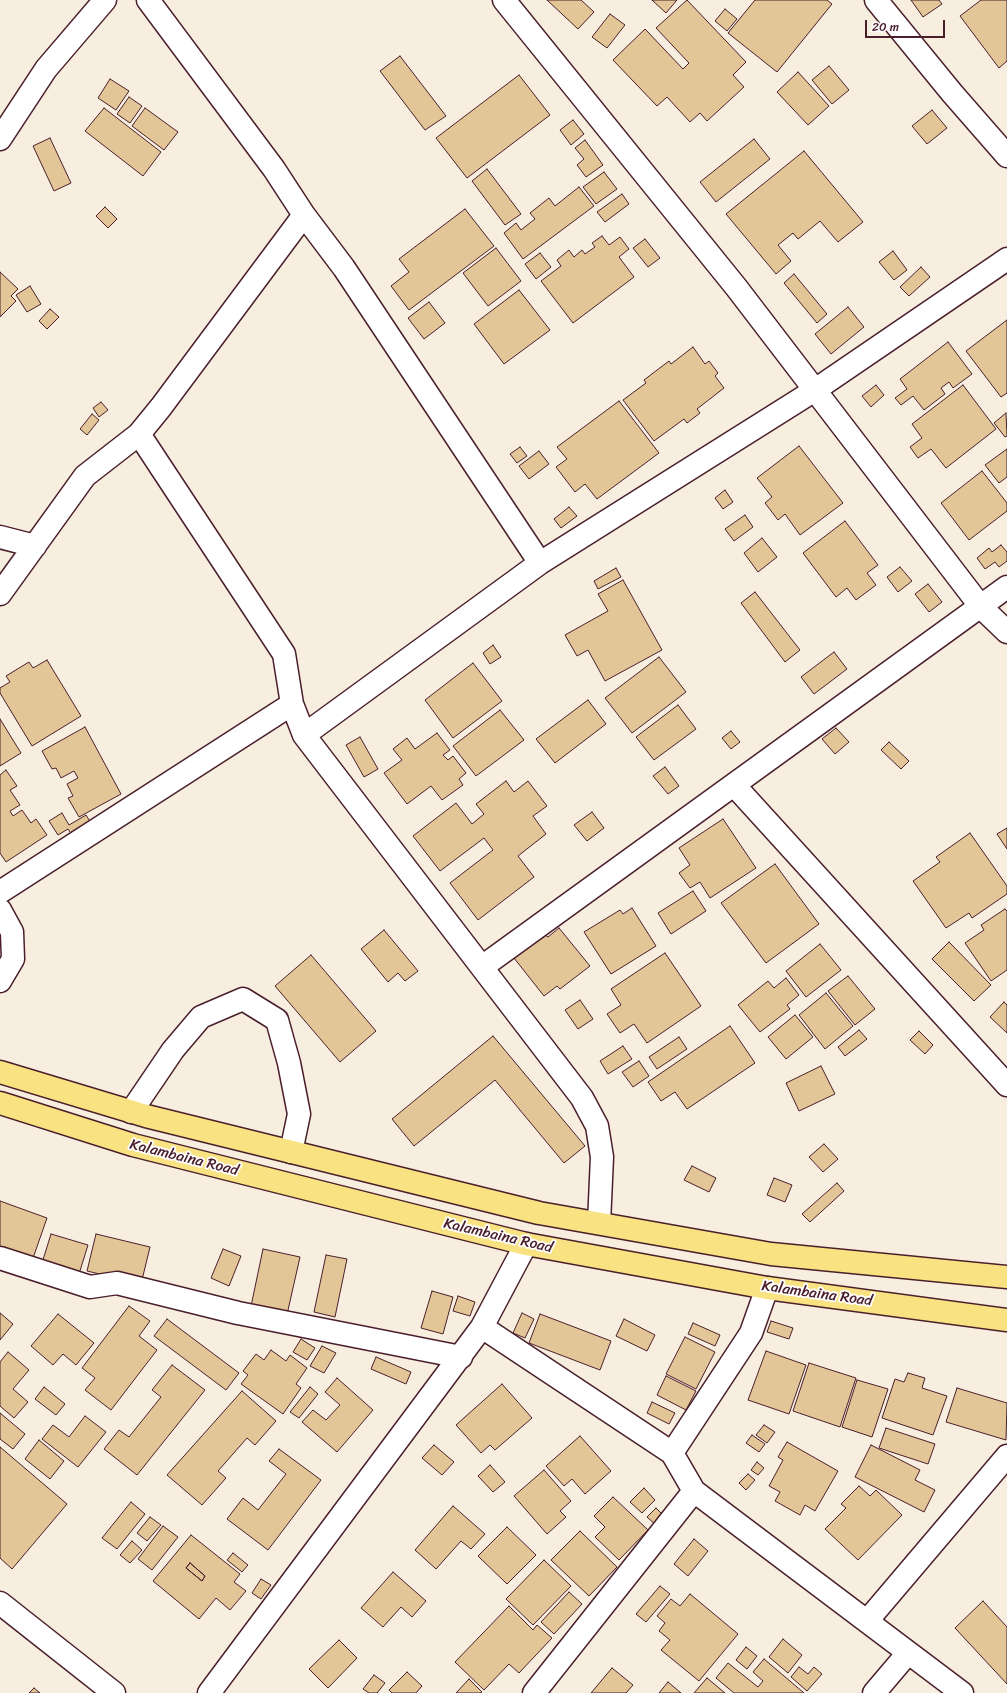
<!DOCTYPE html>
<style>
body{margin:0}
#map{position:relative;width:1007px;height:1693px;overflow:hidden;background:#f7eee0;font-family:Sriracha,sans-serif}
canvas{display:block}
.scale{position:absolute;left:865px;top:20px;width:80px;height:18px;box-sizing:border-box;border:2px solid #4a1f2b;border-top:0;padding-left:5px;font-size:12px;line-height:14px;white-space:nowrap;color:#4a1f2b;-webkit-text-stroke:3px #fff;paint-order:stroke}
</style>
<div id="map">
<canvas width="1007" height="1693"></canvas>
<div class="scale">20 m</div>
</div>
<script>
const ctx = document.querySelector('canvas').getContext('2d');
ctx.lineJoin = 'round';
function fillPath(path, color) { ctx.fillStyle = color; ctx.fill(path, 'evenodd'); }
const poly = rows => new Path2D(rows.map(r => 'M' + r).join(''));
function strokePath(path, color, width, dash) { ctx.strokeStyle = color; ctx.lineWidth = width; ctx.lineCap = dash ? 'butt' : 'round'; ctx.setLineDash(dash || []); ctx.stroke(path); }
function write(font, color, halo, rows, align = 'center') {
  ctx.font = font + ' Sriracha,sans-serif'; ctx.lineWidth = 3.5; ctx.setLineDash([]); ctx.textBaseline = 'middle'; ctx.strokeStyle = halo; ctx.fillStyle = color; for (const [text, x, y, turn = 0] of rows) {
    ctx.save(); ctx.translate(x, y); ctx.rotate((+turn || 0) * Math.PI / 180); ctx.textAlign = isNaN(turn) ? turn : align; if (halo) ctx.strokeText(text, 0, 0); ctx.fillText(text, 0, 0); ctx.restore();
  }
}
const building = poly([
 [547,0,581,0,594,12,578,29,547,0],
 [652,0,677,0,666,13,652,0],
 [687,0,746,62,733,75,744,87,707,121,700,113,690,122,667,97,657,106,613,60,645,29,683,69,689,63,656,28,687,0],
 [755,0,827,0,832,4,777,72,728,33,755,0],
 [911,0,939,0,942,4,923,17,911,0],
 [981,0,1007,0,1007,61,999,68,960,16,981,0],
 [725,9,737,19,727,31,715,21,725,9],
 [610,14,625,25,607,48,592,37,610,14],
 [400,56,446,116,425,130,380,71,400,56],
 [829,66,849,90,832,104,812,80,829,66],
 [798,72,829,106,808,125,777,92,798,72],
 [519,75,550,115,467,178,436,138,519,75],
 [110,79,129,91,116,110,98,98,110,79],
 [129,97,142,106,130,123,117,114,129,97],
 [104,108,161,152,143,176,85,131,104,108],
 [145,108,178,132,164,150,132,126,145,108],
 [932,110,947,128,927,144,912,126,932,110],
 [573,120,584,134,571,145,560,130,573,120],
 [50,138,71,183,54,191,33,146,50,138],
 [754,139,770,159,716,202,700,182,754,139],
 [585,140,603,165,586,177,577,165,584,159,575,148,585,140],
 [804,151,863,222,838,242,820,221,798,239,793,233,778,245,791,261,776,274,726,214,804,151],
 [487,169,521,214,505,225,472,181,487,169],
 [604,172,617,189,596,204,583,187,604,172],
 [579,187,594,206,523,259,504,233,516,223,521,230,535,219,530,213,549,198,555,206,579,187],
 [622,194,629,204,605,222,597,212,622,194],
 [105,207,117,219,108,228,96,216,105,207],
 [465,209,494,246,409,310,391,286,409,272,399,259,465,209],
 [602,236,609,245,620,237,629,249,619,257,634,277,573,323,541,281,561,266,557,260,569,250,574,257,582,250,585,254,595,247,592,243,602,236],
 [645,239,660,258,648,267,633,248,645,239],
 [496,248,521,281,488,306,463,273,496,248],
 [893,251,907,270,894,280,879,262,893,251],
 [540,253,551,267,536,279,525,264,540,253],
 [921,267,930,277,909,296,900,287,921,267],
 [0,272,18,289,11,296,16,301,0,317,0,272],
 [794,274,827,314,817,323,784,283,794,274],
 [30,286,41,304,27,312,16,295,30,286],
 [519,290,550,330,504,364,474,324,519,290],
 [429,302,445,323,424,339,408,318,429,302],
 [848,307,864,327,831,354,815,334,848,307],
 [50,309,59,317,47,329,39,321,50,309],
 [1007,320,1007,393,1001,397,966,351,1007,320],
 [948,342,972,374,953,388,949,382,941,388,945,394,924,410,913,396,901,405,895,398,907,389,900,379,948,342],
 [693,347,705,364,709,361,718,373,715,376,724,388,697,409,700,413,687,423,684,419,654,441,623,400,646,383,644,380,669,361,671,364,693,347],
 [876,385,884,395,871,407,862,396,876,385],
 [963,385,996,429,946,468,931,449,918,458,910,447,922,438,912,424,963,385],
 [619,401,659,453,597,499,585,484,575,492,556,467,567,459,557,447,619,401],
 [101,402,108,410,99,417,93,408,101,402],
 [1006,413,1007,436,1005,437,994,423,1006,413],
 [92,414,99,420,87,435,80,429,92,414],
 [799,446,843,503,800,535,785,514,778,520,765,503,772,497,757,478,799,446],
 [520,447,527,456,517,463,510,454,520,447],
 [1007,449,1007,477,999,483,985,465,1007,449],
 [539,451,549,464,529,479,519,466,539,451],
 [982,471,1007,503,1007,511,969,540,941,503,982,471],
 [725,490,733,502,723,509,715,498,725,490],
 [569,507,577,516,561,528,554,519,569,507],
 [745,515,753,527,734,541,725,529,745,515],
 [845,521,878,565,867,573,876,585,856,600,847,588,836,597,803,553,845,521],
 [762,538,777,557,758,572,744,553,762,538],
 [1001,545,1007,552,1007,561,999,567,995,562,985,569,977,558,989,548,992,552,1001,545],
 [900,567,912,581,898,592,887,577,900,567],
 [616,568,621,577,598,589,594,581,616,568],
 [623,580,662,650,605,681,588,650,577,656,565,635,608,611,598,594,623,580],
 [928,584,942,602,929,612,915,594,928,584],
 [755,592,800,650,785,662,741,603,755,592],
 [493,645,501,657,490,664,483,653,493,645],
 [834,652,847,669,814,694,801,677,834,652],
 [659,657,686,692,632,733,605,698,659,657],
 [47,660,81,716,32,746,0,693,0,688,10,682,6,676,29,662,33,668,47,660],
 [473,663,502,701,453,738,425,700,473,663],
 [588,700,606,724,555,763,536,739,588,700],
 [678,705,696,729,654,760,636,737,678,705],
 [500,710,524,740,476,776,453,746,500,710],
 [0,719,21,753,0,766,0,719],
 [85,727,121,794,79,817,68,798,73,796,67,784,78,778,74,771,61,778,56,768,52,769,42,751,85,727],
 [836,728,849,742,835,754,822,739,836,728],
 [731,731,740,742,731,749,722,738,731,731],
 [437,733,450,750,443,755,448,760,453,756,466,773,459,779,463,785,442,800,431,786,407,804,384,773,402,760,393,749,407,738,415,749,437,733],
 [360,737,378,769,364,777,346,745,360,737],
 [889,742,909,761,901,769,881,750,889,742],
 [665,767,679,786,668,794,653,776,665,767],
 [6,770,17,786,10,790,20,805,10,811,13,816,22,810,31,823,36,819,47,835,6,862,0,853,0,775,6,770],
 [506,781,514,792,528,781,547,806,533,816,546,834,518,856,534,877,478,920,450,883,493,850,484,838,440,871,413,836,456,803,472,824,484,814,476,804,506,781],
 [592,812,604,828,587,841,574,825,592,812],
 [62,813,69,825,86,815,91,823,72,835,68,829,58,835,49,821,62,813],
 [723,819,756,868,710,898,700,882,690,888,679,873,690,865,679,848,723,819],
 [1007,828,1007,849,997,834,1007,828],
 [970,833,1007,886,1007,894,972,918,969,913,946,928,913,881,940,862,936,857,970,833],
 [775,864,819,924,766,963,721,903,775,864],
 [693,891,706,911,671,934,658,913,693,891],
 [632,908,656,946,611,974,584,932,620,910,623,914,632,908],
 [1005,909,1007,911,1007,970,991,981,965,943,984,930,981,925,1005,909],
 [559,928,590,966,560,989,557,986,544,996,514,958,544,934,548,937,559,928],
 [384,930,418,971,405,981,398,973,388,982,361,949,384,930],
 [949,942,991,985,974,1001,932,959,949,942],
 [820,944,841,970,806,997,786,971,820,944],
 [665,953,701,1006,647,1043,634,1024,620,1033,607,1014,621,1005,611,989,665,953],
 [311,955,376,1031,340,1062,275,986,311,955],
 [848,976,875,1009,855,1025,828,991,848,976],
 [786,978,799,995,787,1005,790,1009,760,1032,738,1005,768,981,774,988,786,978],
 [826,993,853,1026,825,1049,799,1015,826,993],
 [580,1000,593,1019,578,1029,565,1010,580,1000],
 [1004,1002,1007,1005,1007,1033,990,1017,1004,1002],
 [795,1015,813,1037,786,1059,768,1037,795,1015],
 [730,1026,755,1063,687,1109,675,1092,661,1101,648,1082,730,1026],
 [859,1030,867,1039,845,1056,838,1047,859,1030],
 [919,1031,933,1045,925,1054,910,1040,919,1031],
 [493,1036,585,1146,564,1163,495,1080,414,1146,392,1119,493,1036],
 [679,1037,687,1049,657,1069,649,1057,679,1037],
 [623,1046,632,1059,608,1074,600,1061,623,1046],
 [639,1061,649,1076,633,1087,622,1072,639,1061],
 [821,1066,835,1094,799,1111,786,1083,821,1066],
 [824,1144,838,1159,823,1172,809,1157,824,1144],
 [692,1166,716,1178,709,1192,684,1180,692,1166],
 [774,1178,792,1185,785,1202,767,1195,774,1178],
 [837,1183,844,1191,810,1222,802,1214,837,1183],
 [0,1201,47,1218,32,1261,0,1250,0,1201],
 [51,1234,88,1245,79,1274,42,1263,51,1234],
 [96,1234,150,1247,141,1284,87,1271,96,1234],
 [223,1249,241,1256,229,1286,211,1278,223,1249],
 [263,1249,300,1257,286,1319,250,1311,263,1249],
 [326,1255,347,1259,335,1317,314,1312,326,1255],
 [432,1291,453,1297,443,1334,421,1328,432,1291],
 [458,1296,475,1302,470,1316,453,1311,458,1296],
 [129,1306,150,1321,139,1336,157,1350,111,1410,85,1390,95,1378,82,1368,129,1306],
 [0,1313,13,1324,0,1340,0,1313],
 [522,1313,534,1319,525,1338,513,1333,522,1313],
 [58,1314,94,1343,76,1365,63,1354,53,1365,31,1346,58,1314],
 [540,1314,611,1341,600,1370,529,1343,540,1314],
 [167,1319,239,1373,226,1390,154,1336,167,1319],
 [624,1319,655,1335,647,1351,616,1336,624,1319],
 [771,1321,793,1328,789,1339,767,1332,771,1321],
 [693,1323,720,1335,715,1346,688,1334,693,1323],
 [685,1337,715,1352,696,1389,666,1374,685,1337],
 [301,1339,315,1348,307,1360,293,1352,301,1339],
 [322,1346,336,1353,324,1373,310,1366,322,1346],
 [271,1350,286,1361,290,1355,307,1368,296,1384,301,1388,283,1414,241,1384,248,1375,243,1371,256,1354,264,1360,271,1350],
 [766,1351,806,1365,789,1414,748,1400,766,1351],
 [8,1352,29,1370,13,1389,28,1402,14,1418,0,1406,0,1362,8,1352],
 [376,1357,411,1372,406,1384,371,1369,376,1357],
 [809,1363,856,1378,840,1427,793,1411,809,1363],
 [172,1365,205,1390,137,1475,104,1449,119,1430,129,1437,161,1397,152,1390,172,1365],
 [908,1373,925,1378,922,1388,947,1396,933,1435,882,1418,895,1379,904,1382,908,1373],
 [666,1376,696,1391,686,1410,657,1395,666,1376],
 [337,1378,373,1410,337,1452,302,1422,313,1410,326,1420,340,1405,325,1392,337,1378],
 [857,1380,888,1389,872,1437,842,1427,857,1380],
 [502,1384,532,1418,495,1450,490,1445,481,1453,456,1425,502,1384],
 [44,1387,65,1404,56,1415,35,1399,44,1387],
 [310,1387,318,1394,299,1418,290,1412,310,1387],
 [957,1388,1007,1403,1006,1440,946,1422,957,1388],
 [242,1391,276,1421,255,1445,247,1438,218,1471,226,1478,202,1505,167,1475,242,1391],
 [652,1402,675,1413,669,1424,647,1413,652,1402],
 [0,1413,25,1434,13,1449,0,1439,0,1413],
 [85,1416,106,1432,78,1467,42,1439,53,1425,69,1437,85,1416],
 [764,1425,775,1432,767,1443,756,1435,764,1425],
 [886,1428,935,1444,928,1464,879,1448,886,1428],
 [752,1435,765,1444,759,1452,746,1443,752,1435],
 [580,1436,611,1471,585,1494,572,1479,564,1486,546,1466,580,1436],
 [39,1440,64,1461,50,1479,25,1459,39,1440],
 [787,1442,838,1471,815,1511,805,1505,800,1515,775,1501,780,1492,769,1486,783,1460,778,1457,787,1442],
 [434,1445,454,1462,442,1475,422,1458,434,1445],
 [871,1445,920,1470,915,1480,935,1490,924,1512,855,1477,871,1445],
 [0,1447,67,1504,12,1569,0,1558,0,1447],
 [279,1449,321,1480,268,1550,227,1519,243,1498,258,1510,286,1474,269,1461,279,1449],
 [757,1462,764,1468,758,1475,751,1470,757,1462],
 [490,1465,505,1482,493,1492,478,1476,490,1465],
 [544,1470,571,1501,560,1511,566,1517,547,1534,514,1496,544,1470],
 [748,1474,755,1480,746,1490,739,1483,748,1474],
 [859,1486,870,1496,876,1490,902,1515,858,1560,825,1529,846,1508,841,1504,859,1486],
 [644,1488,655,1500,642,1513,630,1502,644,1488],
 [613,1497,648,1530,619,1560,595,1537,605,1527,594,1516,613,1497],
 [131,1502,145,1514,117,1549,102,1538,131,1502],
 [453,1506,485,1534,471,1549,461,1541,436,1569,415,1550,453,1506],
 [656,1508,666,1518,657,1526,647,1517,656,1508],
 [150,1517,161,1525,147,1541,137,1533,150,1517],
 [163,1526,178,1537,152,1570,138,1559,163,1526],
 [507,1527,536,1555,507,1584,478,1556,507,1527],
 [580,1531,617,1567,589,1596,551,1560,580,1531],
 [191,1535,240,1574,234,1582,246,1591,230,1610,216,1598,199,1619,153,1581,191,1535],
 [190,1563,205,1576,202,1581,186,1568,190,1563],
 [694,1539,708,1551,688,1576,674,1564,694,1539],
 [132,1541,142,1550,130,1563,120,1555,132,1541],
 [233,1553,248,1565,242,1572,227,1560,233,1553],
 [544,1560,571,1586,533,1625,506,1599,544,1560],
 [190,1563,205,1576,202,1581,186,1568,190,1563],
 [393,1572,426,1601,412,1617,401,1607,383,1627,361,1608,393,1572],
 [261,1579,271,1585,261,1599,252,1593,261,1579],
 [660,1586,670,1594,646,1622,636,1614,660,1586],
 [569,1592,582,1604,554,1634,541,1622,569,1592],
 [690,1594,738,1634,699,1681,661,1650,670,1640,659,1631,665,1623,657,1616,671,1599,680,1606,690,1594],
 [983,1601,1007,1627,1007,1684,955,1628,983,1601],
 [509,1606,533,1630,537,1625,552,1638,519,1673,509,1664,484,1690,455,1662,509,1606],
 [783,1639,802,1655,788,1673,769,1657,783,1639],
 [339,1640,357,1658,328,1688,309,1669,339,1640],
 [746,1647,757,1656,747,1669,736,1660,746,1647],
 [764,1659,804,1693,734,1693,716,1678,728,1663,758,1687,763,1681,753,1672,764,1659],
 [799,1667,808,1674,814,1667,822,1674,807,1691,791,1677,799,1667],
 [612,1668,633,1685,626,1693,591,1693,612,1668],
 [407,1672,422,1686,416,1693,392,1693,389,1690,407,1672],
 [374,1675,385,1683,377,1693,369,1693,363,1689,374,1675],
 [707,1678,725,1693,694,1693,707,1678],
 [469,1679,482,1692,480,1693,456,1693,469,1679],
 [668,1682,681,1693,659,1693,668,1682],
 [34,1688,40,1693,29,1693,34,1688]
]);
const minor = poly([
 [148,0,274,169,304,215,344,268,540,563],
 [504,0,736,287,981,607,1007,632],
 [876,0,952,93,1007,156],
 [0,139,46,69,105,0],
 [139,434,284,654,292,704,304,735,582,1098,597,1126,602,1157,599,1223],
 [0,537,35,546],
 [0,594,85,476,139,434,161,407,304,215],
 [304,735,540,563,815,390,1007,259],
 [734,785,1007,1085],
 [0,892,292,704],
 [0,910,12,932,13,959,0,981],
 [482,967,1007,587],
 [131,1112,173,1050,201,1017,243,999,277,1020,289,1063,299,1114,291,1152],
 [0,1258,90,1287,117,1283,238,1313,461,1357],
 [482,1327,672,1453,694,1491,962,1693],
 [672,1453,751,1333,767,1288],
 [0,1603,114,1693],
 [867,1621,1007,1456],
 [209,1693,482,1327,526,1244],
 [534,1693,694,1491],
 [874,1693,908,1653]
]);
const major = poly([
 [0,1072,146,1116,539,1213,771,1254,1007,1277],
 [0,1103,133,1145,526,1244,767,1288,1007,1320]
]);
const streetNames = [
 ["Kalambaina Road",184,1158,14],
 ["Kalambaina Road",498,1236,13],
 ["Kalambaina Road",817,1294,8]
];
fillPath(building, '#e3c697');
strokePath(building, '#4a1f2b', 1);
strokePath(minor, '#4a1f2b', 25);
strokePath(major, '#4a1f2b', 25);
strokePath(minor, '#fff', 22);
strokePath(major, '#f8e281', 22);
write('15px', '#4a1f2b', '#fff', streetNames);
</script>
